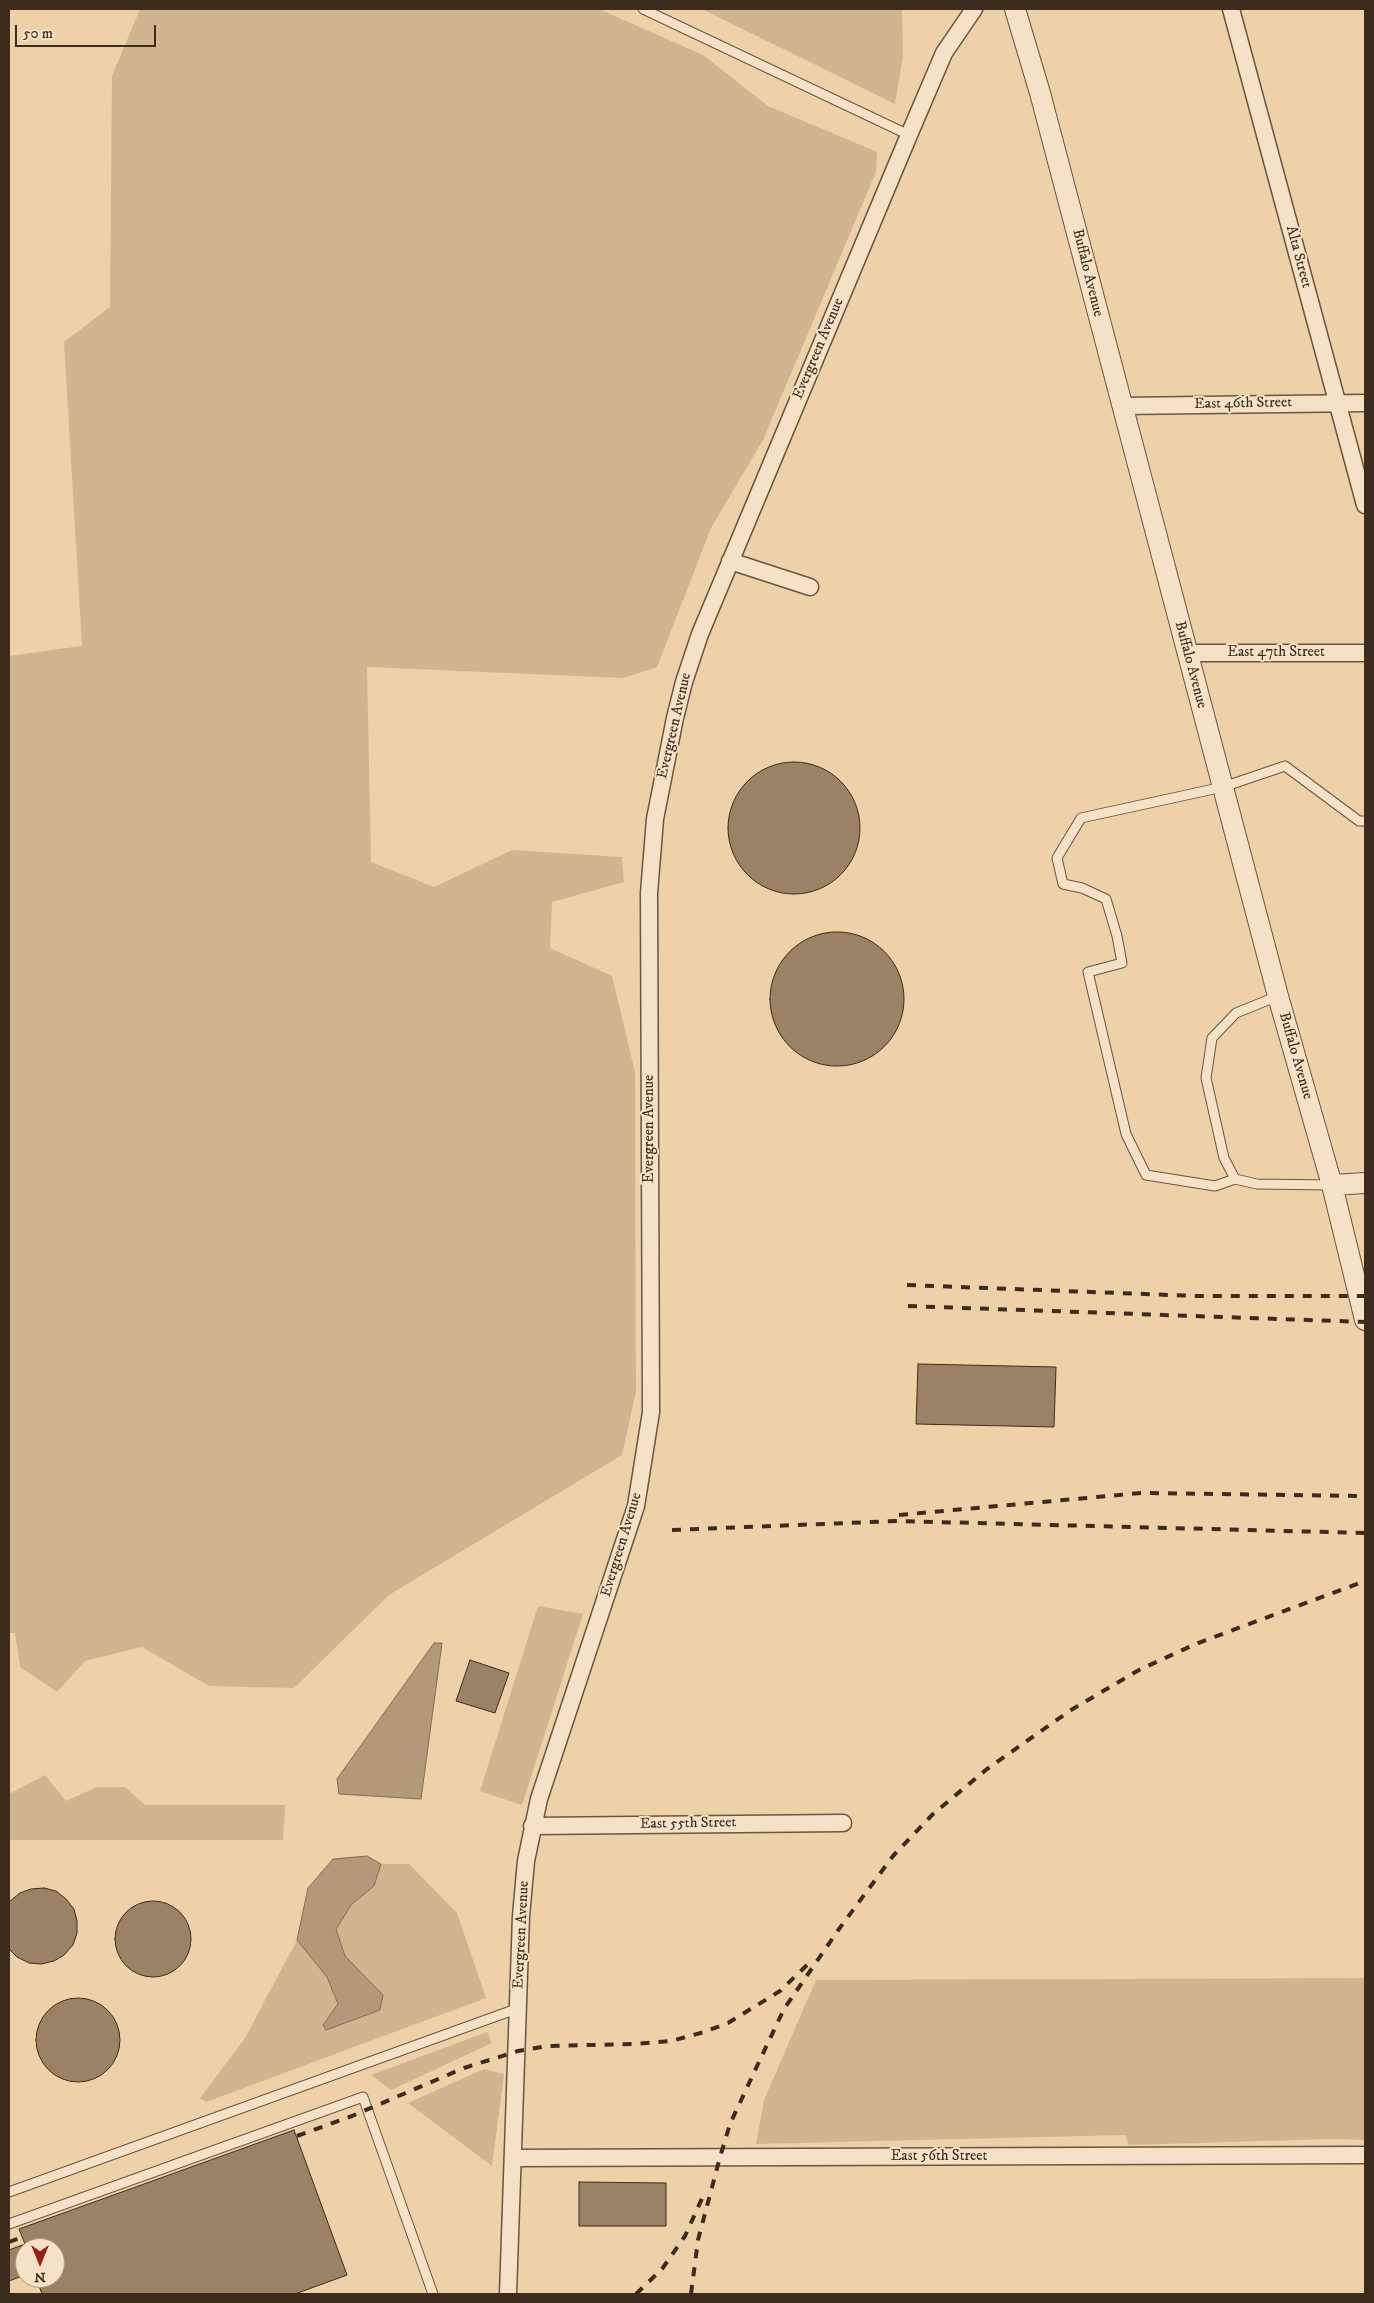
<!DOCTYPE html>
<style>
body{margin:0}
#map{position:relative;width:1374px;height:2303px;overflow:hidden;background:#efd1a9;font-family:"IM FELL DW Pica",serif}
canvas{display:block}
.frame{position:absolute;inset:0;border:10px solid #3c2c1d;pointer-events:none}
.north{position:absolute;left:15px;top:2238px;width:50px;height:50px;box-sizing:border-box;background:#f5e1c7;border:1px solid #ab9983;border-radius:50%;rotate:180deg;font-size:14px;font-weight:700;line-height:20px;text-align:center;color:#3c2c1d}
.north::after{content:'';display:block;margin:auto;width:18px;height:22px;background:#8f2418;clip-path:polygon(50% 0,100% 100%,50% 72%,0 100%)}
.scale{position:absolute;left:15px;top:25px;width:141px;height:22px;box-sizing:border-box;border:2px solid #3c2c1d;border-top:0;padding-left:6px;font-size:15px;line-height:18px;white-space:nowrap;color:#3c2c1d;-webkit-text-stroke:4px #f5e1c7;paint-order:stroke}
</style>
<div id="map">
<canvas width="1374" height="2303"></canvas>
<div class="frame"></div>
<div class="north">N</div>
<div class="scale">50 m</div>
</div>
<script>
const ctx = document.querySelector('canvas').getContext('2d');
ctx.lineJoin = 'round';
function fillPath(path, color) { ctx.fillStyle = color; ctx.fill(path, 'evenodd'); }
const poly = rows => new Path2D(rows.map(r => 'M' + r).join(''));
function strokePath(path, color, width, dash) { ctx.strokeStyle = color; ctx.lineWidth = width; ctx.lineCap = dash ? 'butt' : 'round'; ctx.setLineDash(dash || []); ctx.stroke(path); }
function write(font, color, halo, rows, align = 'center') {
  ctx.font = font + ' "IM FELL DW Pica",serif'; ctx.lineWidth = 4; ctx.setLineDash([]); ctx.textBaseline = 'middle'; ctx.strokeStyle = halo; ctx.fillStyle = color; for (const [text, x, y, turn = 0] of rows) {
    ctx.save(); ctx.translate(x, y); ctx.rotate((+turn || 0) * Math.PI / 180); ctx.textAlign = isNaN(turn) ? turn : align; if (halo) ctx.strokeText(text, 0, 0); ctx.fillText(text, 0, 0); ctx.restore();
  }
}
const green = poly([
 [140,9,599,9,703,55,768,106,877,152,876,172,763,440,711,528,657,667,623,678,367,667,371,862,434,887,512,850,622,857,624,882,552,902,550,948,612,976,635,1072,636,1392,622,1455,389,1595,294,1688,209,1686,142,1647,85,1661,57,1692,20,1667,15,1633,9,1633,9,656,82,646,64,342,110,307,112,76],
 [702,9,902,9,903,56,895,104],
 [538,1606,583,1614,522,1805,480,1791],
 [45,1775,66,1801,97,1787,125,1787,145,1805,285,1805,283,1840,9,1840,9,1794],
 [381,1864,409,1864,457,1913,486,1998,206,2102,200,2098,245,2038,297,1940,327,1977,338,2004,323,2025,383,1995,345,1956,336,1929,352,1904,374,1886],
 [1365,1978,1365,2140,1331,2139,1129,2145,1125,2135,756,2144,764,2100,816,1980],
 [487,2032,492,2043,391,2090,371,2075],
 [484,2069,504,2074,492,2166,408,2103]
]);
const water = poly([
 [434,1643,442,1643,421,1799,339,1794,337,1779,434,1643],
 [367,1856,381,1864,374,1886,352,1904,336,1929,345,1956,383,1995,380,2010,326,2030,323,2025,338,2004,327,1977,297,1940,308,1888,333,1859,367,1856]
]);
const building = poly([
 '728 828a66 66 0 1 1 132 0a66 66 0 1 1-132 0Z',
 '770 999a67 67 0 1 1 134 0a67 67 0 1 1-134 0Z',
 [918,1364,1056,1367,1054,1427,916,1424,918,1364],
 [470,1660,509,1673,495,1713,456,1701,470,1660],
 [44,1888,56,1891,66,1899,74,1909,77,1921,77,1933,73,1945,64,1955,54,1961,41,1964,29,1963,17,1957,9,1949,9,1902,20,1893,31,1889,44,1888],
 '115 1939a38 38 0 1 1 76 0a38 38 0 1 1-76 0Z',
 '36 2040a42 42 0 1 1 84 0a42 42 0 1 1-84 0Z',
 [294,2130,347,2275,295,2294,42,2294,36,2278,55,2278,55,2248,26,2248,25,2245,25,2275,9,2281,9,2250,25,2244,19,2229,294,2130],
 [579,2182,666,2183,666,2226,579,2226,579,2182]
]);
const service = poly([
 [643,9,909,135],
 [1278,996,1236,1013,1212,1038,1206,1078,1224,1158,1235,1179,1257,1184,1332,1185],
 [1235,1179,1215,1186,1146,1175,1126,1134,1088,972,1122,963,1117,936,1106,899,1082,888,1063,884,1057,858,1081,818,1223,787,1285,766,1359,821,1365,821],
 [9,2192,519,2008],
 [9,2224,363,2097,433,2294]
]);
const minor = poly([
 [1231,9,1365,505],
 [1121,406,1365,403],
 [730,561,810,587],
 [1187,653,1365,653],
 [532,1826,843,1823],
 [513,2158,1365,2155],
 [508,2294,521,1916,526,1861,539,1799,636,1506,651,1412,649,893,655,819,675,718,684,682,700,634,909,135,944,53,974,9]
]);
const tertiary = poly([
 [1015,9,1040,93,1278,996,1332,1185,1365,1320],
 [1332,1185,1365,1183]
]);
const rail = poly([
 [907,1285,1197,1296,1365,1296],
 [908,1306,1365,1322],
 [899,1515,1141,1493,1365,1496],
 [672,1530,897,1521,1365,1533],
 [297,2136,352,2116,464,2068,518,2051,548,2046,634,2044,671,2041,704,2032,728,2023,780,1991,807,1965],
 [9,2242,22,2237],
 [636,2294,662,2269,685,2236,704,2194],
 [691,2294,698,2240,720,2157,730,2124,758,2064,784,2009,839,1929,893,1856,933,1814,987,1769,1071,1710,1139,1670,1198,1643,1365,1581]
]);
const streetNames = [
 ["Alta Street",1298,257,75],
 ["Buffalo Avenue",1087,273,76],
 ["Evergreen Avenue",819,349,-67],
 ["East 46th Street",1243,404,-1],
 ["East 47th Street",1276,653],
 ["Buffalo Avenue",1190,665,75],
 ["Evergreen Avenue",675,726,-77],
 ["Buffalo Avenue",1295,1056,74],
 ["Evergreen Avenue",650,1129,-90],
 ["Evergreen Avenue",622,1545,-73],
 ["East 55th Street",688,1824,-1],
 ["Evergreen Avenue",522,1935,-87],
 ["East 56th Street",939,2157]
];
fillPath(green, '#d1b591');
fillPath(water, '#b29979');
strokePath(water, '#836d54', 1);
fillPath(building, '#998266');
strokePath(building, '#3c2c1d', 1);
strokePath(service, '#695540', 11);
strokePath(minor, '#695540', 19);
strokePath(tertiary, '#695540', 22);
strokePath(service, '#f5e1c7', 9);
strokePath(minor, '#f5e1c7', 16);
strokePath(tertiary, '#f5e1c7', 20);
strokePath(rail, '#3c2c1d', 4, [9, 9]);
write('15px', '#3c2c1d', '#f5e1c7', streetNames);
</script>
